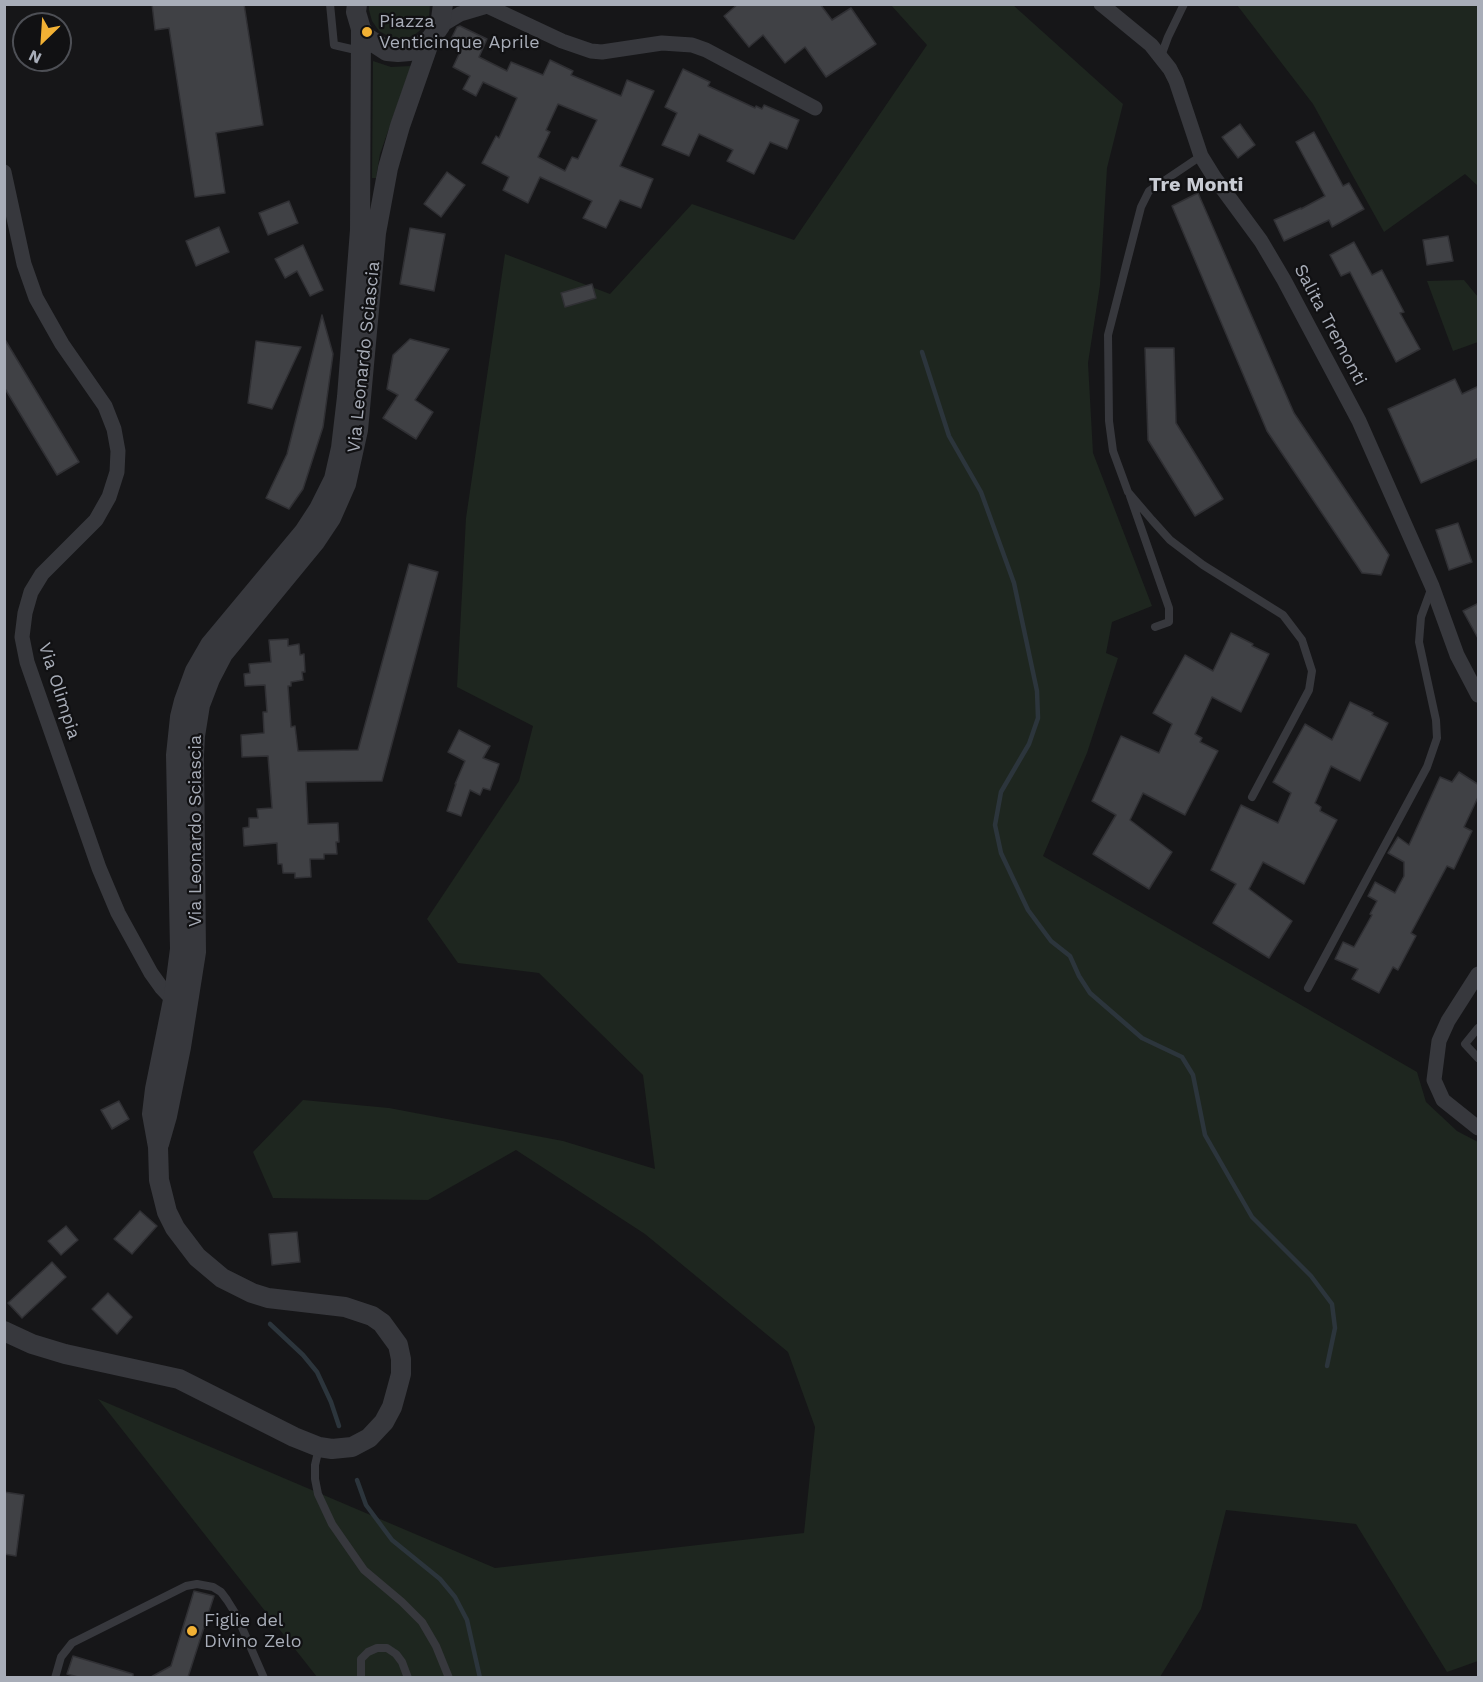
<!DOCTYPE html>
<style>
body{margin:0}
#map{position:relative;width:1483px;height:1682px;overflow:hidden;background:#161618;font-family:"Work Sans",sans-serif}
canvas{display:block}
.frame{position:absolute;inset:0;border:6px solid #a8adb8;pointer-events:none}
.north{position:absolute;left:12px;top:12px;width:60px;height:60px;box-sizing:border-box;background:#111113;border:2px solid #4d4f55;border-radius:50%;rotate:205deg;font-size:16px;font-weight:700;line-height:24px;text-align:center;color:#a8adb8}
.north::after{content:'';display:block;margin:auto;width:21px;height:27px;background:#f2b134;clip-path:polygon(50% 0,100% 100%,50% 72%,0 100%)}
</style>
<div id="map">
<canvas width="1483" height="1682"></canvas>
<div class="frame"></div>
<div class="north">N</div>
</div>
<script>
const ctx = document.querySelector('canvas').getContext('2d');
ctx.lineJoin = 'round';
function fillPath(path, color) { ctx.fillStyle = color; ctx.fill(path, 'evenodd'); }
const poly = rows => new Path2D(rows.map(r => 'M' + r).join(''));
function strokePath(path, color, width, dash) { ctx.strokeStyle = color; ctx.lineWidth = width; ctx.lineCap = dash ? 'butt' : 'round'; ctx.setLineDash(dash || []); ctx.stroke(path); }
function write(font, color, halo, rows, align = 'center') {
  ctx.font = font + ' "Work Sans",sans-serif'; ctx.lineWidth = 4.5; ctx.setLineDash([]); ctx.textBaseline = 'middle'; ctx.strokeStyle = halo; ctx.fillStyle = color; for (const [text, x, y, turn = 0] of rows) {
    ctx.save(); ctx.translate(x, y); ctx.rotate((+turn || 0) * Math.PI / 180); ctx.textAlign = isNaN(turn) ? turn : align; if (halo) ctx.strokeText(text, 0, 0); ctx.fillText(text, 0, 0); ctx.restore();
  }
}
const green = poly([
 [430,4,429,18,423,28,413,36,402,39,390,37,379,31,372,21,369,10,369,5],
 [891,5,1013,5,1123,104,1107,168,1100,285,1088,363,1093,453,1152,606,1112,622,1106,653,1118,658,1087,753,1043,856,1417,1072,1426,1102,1457,1131,1478,1142,1478,1661,1447,1672,1356,1524,1226,1510,1201,1609,1160,1677,317,1677,98,1399,495,1568,804,1533,815,1427,788,1352,645,1234,516,1150,428,1200,273,1198,253,1152,303,1100,389,1108,563,1141,655,1169,643,1075,539,973,458,963,427,919,519,781,533,726,457,687,466,518,505,254,610,294,692,204,794,240,927,45],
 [1237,5,1478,5,1478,186,1465,174,1384,232,1313,104],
 [373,61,391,67,411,66,380,154,376,178,372,178],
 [1464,280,1478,297,1478,342,1453,351,1427,281]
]);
const stream = poly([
 [922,352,949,436,981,492,1014,583,1037,691,1038,718,1029,744,1001,792,995,825,1001,853,1028,910,1051,941,1070,956,1079,976,1090,993,1142,1038,1182,1057,1193,1075,1205,1135,1252,1217,1311,1276,1332,1304,1335,1328,1327,1366],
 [270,1324,303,1355,317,1372,331,1402,339,1426],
 [357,1480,366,1505,392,1540,440,1579,455,1597,467,1620,480,1678]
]);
const building = poly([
 [152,4,244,4,263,125,216,133,225,193,195,197,169,28,155,30,152,4],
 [738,4,820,4,832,20,851,8,876,44,826,77,805,47,785,63,763,35,749,47,724,16,738,4],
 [460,26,487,39,479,57,507,71,511,62,543,75,550,60,573,71,571,75,621,96,627,80,654,91,620,166,653,179,641,208,620,200,606,228,583,218,592,201,540,177,528,203,503,190,509,177,482,163,496,136,499,138,517,98,483,82,476,96,463,89,470,76,453,67,461,50,449,43,457,27,460,26],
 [558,104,597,120,578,159,572,157,565,171,538,157,550,132,546,130,558,104],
 [683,69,710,82,708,86,755,108,756,106,762,109,764,105,799,120,787,149,770,142,754,174,727,161,733,150,699,134,689,156,662,145,677,113,665,107,683,69],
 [1240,124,1255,145,1238,158,1222,137,1240,124],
 [1314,132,1343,186,1349,183,1364,209,1332,227,1329,220,1284,241,1274,220,1301,208,1301,209,1325,196,1296,142,1314,132],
 [447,172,465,185,441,217,424,204,447,172],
 [1198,193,1294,413,1389,555,1381,575,1362,573,1267,431,1172,206,1198,193],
 [289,201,298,223,268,235,259,213,289,201],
 [219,227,229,252,196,266,186,241,219,227],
 [410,228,445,234,434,291,400,284,410,228],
 [1448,236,1453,261,1427,265,1423,240,1448,236],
 [1354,242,1372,275,1382,270,1404,312,1400,313,1420,349,1396,362,1350,272,1341,276,1330,255,1354,242],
 [303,245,323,290,310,296,297,271,285,278,275,259,303,245],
 [592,284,596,298,565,307,561,293,592,284],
 [322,315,333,354,323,427,303,489,289,509,266,498,287,454,322,315],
 [4,338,79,462,57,475,4,387,4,338],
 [410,339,449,349,415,400,433,412,416,439,383,418,398,395,387,389,393,355,410,339],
 [256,341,301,347,272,409,248,403,256,341],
 [1145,348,1174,348,1176,423,1223,499,1195,516,1148,440,1145,348],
 [1455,379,1462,394,1479,386,1479,458,1421,483,1388,409,1455,379],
 [1458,523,1472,562,1449,570,1436,530,1458,523],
 [409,564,438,572,382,781,306,782,308,824,338,823,339,842,336,842,337,854,324,854,324,859,310,859,311,877,295,878,295,873,283,873,282,864,278,864,277,843,244,846,243,828,249,827,249,818,258,818,257,809,272,808,268,756,242,757,241,735,264,733,263,712,267,712,265,685,245,686,244,674,250,673,249,664,271,662,269,640,288,639,288,646,299,644,300,655,304,654,305,672,302,672,303,680,291,682,291,686,288,686,291,727,295,726,298,751,358,750,409,564],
 [1479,603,1479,640,1463,611,1479,603],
 [1231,633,1253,644,1252,646,1269,654,1241,712,1212,697,1195,734,1202,738,1200,742,1218,751,1185,815,1143,793,1130,820,1172,852,1149,889,1093,854,1116,815,1092,801,1121,736,1159,753,1172,724,1153,713,1185,655,1213,671,1231,633],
 [1350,702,1373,713,1372,715,1388,723,1360,781,1331,766,1315,803,1321,807,1320,811,1337,820,1304,884,1263,862,1249,889,1292,921,1269,958,1213,923,1236,884,1211,870,1241,805,1278,823,1291,793,1273,782,1305,724,1332,740,1350,702],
 [459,730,490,746,483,758,499,764,490,790,483,788,480,795,470,790,461,816,447,811,456,784,455,784,465,761,448,752,459,730],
 [1459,772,1479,785,1479,795,1464,827,1472,831,1454,869,1447,866,1411,933,1416,936,1398,970,1393,967,1379,993,1352,979,1358,969,1335,959,1343,942,1354,947,1372,915,1370,914,1377,901,1368,896,1375,882,1395,893,1404,876,1404,862,1388,853,1398,837,1409,845,1440,777,1452,782,1459,772],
 [119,1101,129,1119,112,1129,101,1110,119,1101],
 [140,1211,157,1226,132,1254,114,1239,140,1211],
 [66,1226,78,1240,61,1255,48,1241,66,1226],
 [297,1232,300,1262,272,1265,269,1234,297,1232],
 [52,1262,66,1277,22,1318,8,1303,52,1262],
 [108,1293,132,1317,117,1334,92,1309,108,1293],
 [4,1492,24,1495,16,1556,4,1554,4,1492],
 [194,1591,214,1596,188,1677,151,1677,171,1666,194,1591],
 [73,1656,133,1674,133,1677,78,1677,67,1674,73,1656]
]);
const service = poly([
 [330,4,334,45,360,51],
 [1161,56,1168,37,1184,4],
 [1201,156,1149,191,1141,207,1108,335,1109,421,1113,451,1128,492,1152,520,1170,540,1203,565,1283,615,1302,640,1312,671,1309,690,1252,797],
 [1130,496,1169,608,1169,622,1155,627],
 [1308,988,1427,767,1437,738,1436,720,1419,642,1421,617,1432,587],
 [1478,1028,1465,1044,1478,1058],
 [319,1448,315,1465,315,1479,318,1494,332,1524,364,1570,402,1602,422,1622,436,1646,449,1678],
 [55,1678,61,1657,72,1643,186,1586,197,1584,213,1587,221,1592,227,1600,237,1616,264,1678],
 [361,1678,361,1659,368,1652,377,1648,387,1648,396,1654,402,1662,408,1678]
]);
const minor = poly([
 [483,4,562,41,591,51,602,52,662,43,692,45,706,50,815,108],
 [1101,4,1151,45,1170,69,1176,81,1201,156,1214,177,1261,241,1284,280,1359,421,1432,586,1457,655,1478,695],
 [440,26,460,14,487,6],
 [4,172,24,264,36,298,62,344,105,406,114,429,118,451,117,472,109,497,96,520,42,574,31,592,25,613,22,637,27,662,99,868,118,913,151,973,161,987,178,1005],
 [1478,974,1448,1021,1439,1041,1434,1080,1443,1100,1478,1128]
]);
const tertiary = poly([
 [361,29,367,38,387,51,398,52,410,51,430,40],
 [159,1144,167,1116,181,1047,196,952,194,755,195,736,200,705,210,679,223,654,315,542,331,518,346,484,358,430,376,233,388,168,400,126,430,40,440,26,443,4],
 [4,1331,32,1344,65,1354,179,1379,294,1437,319,1447,332,1449,352,1447,369,1438,384,1422,392,1407,397,1389,401,1374,401,1359,398,1345,382,1323,372,1316,345,1307,268,1298,252,1293,222,1278,197,1257,175,1228,167,1212,159,1180,158,1147,152,1114,155,1089,174,995,180,949,176,755,180,717,184,701,195,671,210,645,304,532,319,509,334,479,341,448,347,397,360,230,361,29,356,12,357,4]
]);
const markers = [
 [367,32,6,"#f2b134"],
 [192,1631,6,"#f2b134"]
];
const poiNames = [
 ["Piazza",379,22],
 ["Venticinque Aprile",379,43],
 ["Figlie del",204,1621],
 ["Divino Zelo",204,1642]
];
const streetNames = [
 ["Salita Tremonti",1330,325,62],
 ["Via Leonardo Sciascia",364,357,-84],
 ["Via Olimpia",59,691,72],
 ["Via Leonardo Sciascia",196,831,-90]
];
const neighbourhoodNames = [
 ["Tre Monti",1196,185]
];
fillPath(green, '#1e261f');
strokePath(stream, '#2c353c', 4.5);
fillPath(building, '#404145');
strokePath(building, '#303034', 1.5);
strokePath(service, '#37383d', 8);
strokePath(minor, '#37383d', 15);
strokePath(tertiary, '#37383d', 20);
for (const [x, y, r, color] of markers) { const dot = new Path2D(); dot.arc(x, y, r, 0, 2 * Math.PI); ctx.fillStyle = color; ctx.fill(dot); strokePath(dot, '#111113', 2); }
write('18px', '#a8adb8', '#111113', poiNames, 'left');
write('18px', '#a8adb8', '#111113', streetNames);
write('bold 20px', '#c9ccd4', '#111113', neighbourhoodNames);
</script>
